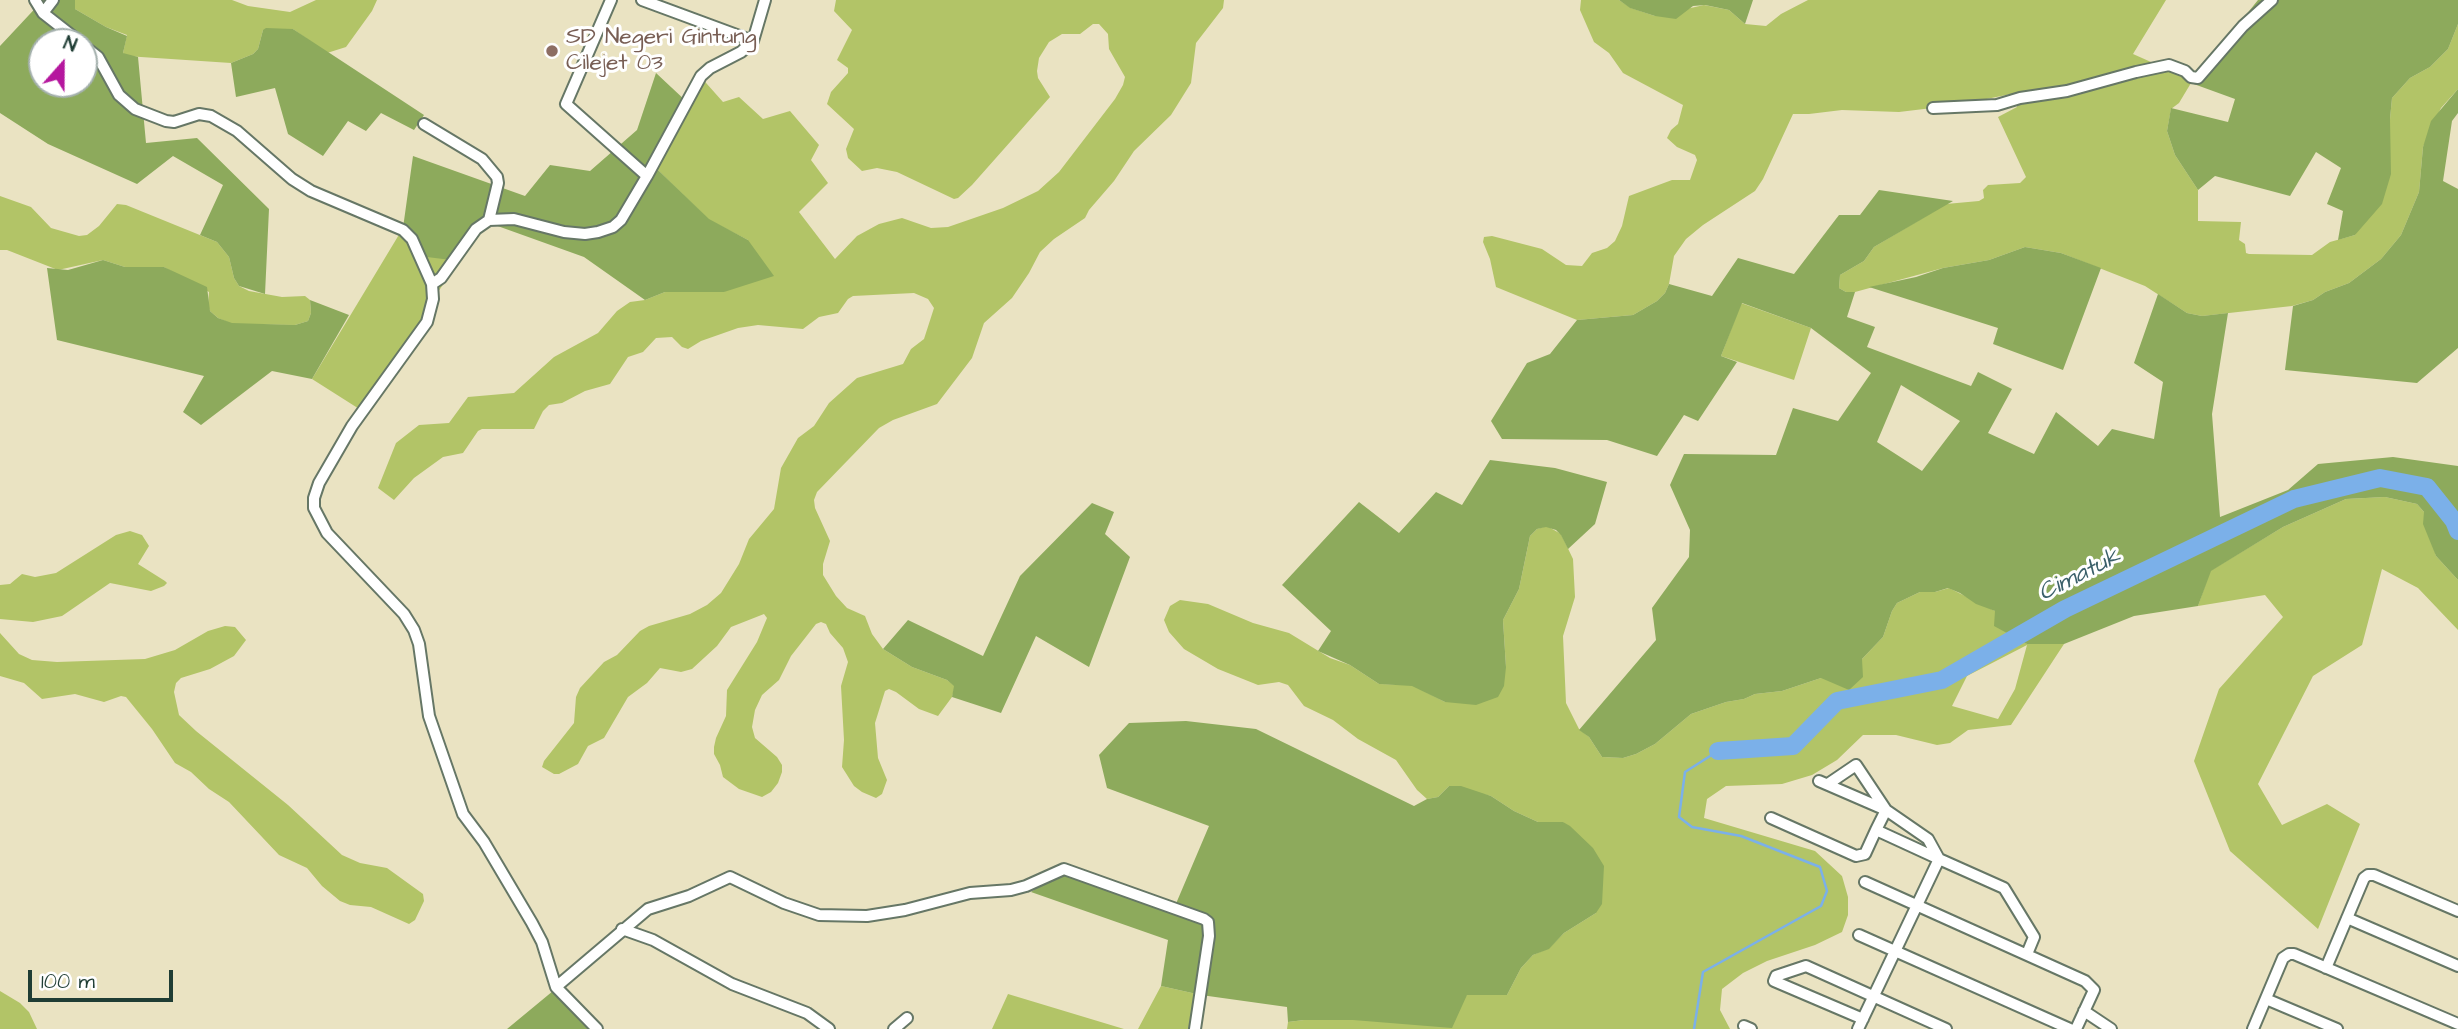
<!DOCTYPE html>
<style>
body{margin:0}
#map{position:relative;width:2458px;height:1029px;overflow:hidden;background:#eae3c2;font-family:"Architects Daughter",sans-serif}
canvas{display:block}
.north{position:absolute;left:28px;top:28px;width:70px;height:70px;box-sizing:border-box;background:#fff;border:2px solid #a5b1ae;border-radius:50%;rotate:21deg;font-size:19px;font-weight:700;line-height:28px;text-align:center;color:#1f3d34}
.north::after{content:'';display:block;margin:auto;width:24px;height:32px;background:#b5179e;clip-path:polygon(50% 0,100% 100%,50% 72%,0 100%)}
.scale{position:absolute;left:28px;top:970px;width:145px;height:32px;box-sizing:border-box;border:4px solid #1f3d34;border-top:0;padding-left:9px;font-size:21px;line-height:24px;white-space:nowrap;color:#1f3d34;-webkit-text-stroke:5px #fff;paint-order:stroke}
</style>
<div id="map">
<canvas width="2458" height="1029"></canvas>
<div class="north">N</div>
<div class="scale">100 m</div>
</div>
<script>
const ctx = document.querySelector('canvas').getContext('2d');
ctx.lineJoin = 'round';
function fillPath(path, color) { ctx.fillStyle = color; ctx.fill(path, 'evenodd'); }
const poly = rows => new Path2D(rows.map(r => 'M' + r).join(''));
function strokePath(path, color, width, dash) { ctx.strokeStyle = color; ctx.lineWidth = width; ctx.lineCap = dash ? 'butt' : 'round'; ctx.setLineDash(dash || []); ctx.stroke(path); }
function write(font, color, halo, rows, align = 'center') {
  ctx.font = font + ' "Architects Daughter",sans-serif'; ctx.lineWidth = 6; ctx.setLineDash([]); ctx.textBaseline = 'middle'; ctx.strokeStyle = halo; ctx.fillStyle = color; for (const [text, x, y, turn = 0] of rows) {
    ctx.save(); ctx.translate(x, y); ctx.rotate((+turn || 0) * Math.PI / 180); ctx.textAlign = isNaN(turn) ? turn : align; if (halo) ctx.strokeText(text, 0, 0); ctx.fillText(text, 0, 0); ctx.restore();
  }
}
const green = poly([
 [75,0,232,0,248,6,290,12,316,0,377,0,372,11,346,47,327,53,293,29,263,30,258,49,253,54,231,63,126,56,123,53,127,35,106,27,75,9],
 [836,0,1224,0,1223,8,1196,43,1191,83,1171,115,1134,151,1114,181,1089,210,1085,218,1054,239,1040,252,1029,273,1012,298,984,323,972,358,937,404,893,420,879,428,817,492,814,500,815,508,830,541,823,564,823,575,836,596,847,608,865,616,872,634,883,649,912,667,947,680,955,686,952,697,938,716,919,709,896,692,889,689,885,691,875,723,878,758,887,780,882,794,876,798,862,792,854,786,842,767,844,740,841,686,848,662,843,648,830,633,826,624,821,622,816,624,791,656,779,680,762,695,755,710,752,727,755,738,777,757,782,765,782,772,778,783,771,792,762,797,739,789,723,777,720,765,714,754,714,747,716,738,726,716,727,690,757,642,767,618,764,614,731,627,717,646,692,669,681,672,660,668,647,683,628,697,604,738,588,746,578,764,559,774,554,774,542,767,544,761,574,723,576,697,580,688,604,662,617,655,640,631,649,626,690,614,707,605,721,593,739,564,749,539,774,509,781,468,798,438,814,426,829,403,857,378,903,364,911,349,924,339,934,308,928,299,914,293,853,296,848,299,838,313,819,317,803,329,758,325,738,328,701,341,688,349,682,347,672,337,656,338,643,352,628,357,610,384,585,391,562,403,549,405,543,411,534,429,482,429,478,431,463,453,443,457,414,478,394,500,378,488,396,443,419,425,449,423,468,397,514,393,554,357,598,333,617,311,630,302,645,300,665,292,724,292,748,240,709,220,657,169,699,75,723,102,739,97,763,119,790,111,819,145,811,160,828,183,799,212,835,259,857,236,879,224,902,218,931,228,948,227,1003,208,1038,191,1059,172,1115,99,1123,85,1125,77,1109,49,1108,34,1099,24,1093,24,1080,34,1062,34,1049,42,1039,58,1037,71,1038,78,1050,97,972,185,958,198,954,199,897,172,877,168,862,171,848,158,846,149,854,129,827,104,831,92,848,73,848,68,837,60,852,30,834,11],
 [1581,0,1619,0,1631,8,1655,16,1704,5,1729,10,1745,24,1766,26,1781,14,1808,0,2166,0,2133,54,2169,70,2186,75,2191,83,2179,103,2171,109,2167,131,2175,155,2198,190,2198,221,2241,222,2239,240,2245,244,2246,253,2249,254,2312,255,2330,242,2355,235,2390,119,2392,98,2410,78,2430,67,2448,49,2458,24,2458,89,2441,108,2423,147,2419,192,2401,235,2381,259,2349,283,2325,292,2313,300,2292,306,2202,316,2187,313,2145,286,2061,253,2025,247,1989,260,1943,268,1855,292,1846,292,1839,288,1840,275,1864,261,1874,247,1946,204,1979,201,1984,198,1983,190,1988,185,2020,183,2026,177,1998,117,2017,107,2014,95,2011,94,1957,105,1899,112,1842,110,1809,114,1793,114,1763,179,1755,191,1703,225,1686,239,1674,256,1669,284,1665,293,1657,301,1633,315,1577,320,1496,287,1490,259,1483,242,1484,237,1492,236,1542,249,1566,265,1582,266,1592,253,1607,248,1615,241,1622,226,1629,196,1672,180,1690,180,1697,160,1695,155,1677,147,1667,138,1671,130,1678,124,1683,105,1623,73,1609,53,1594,42,1580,10],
 [0,196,31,207,51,228,79,236,87,235,99,226,117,204,126,205,217,242,229,257,234,278,239,286,249,291,282,297,305,296,310,300,311,313,308,321,295,325,232,324,218,318,210,311,208,306,209,292,164,267,125,267,103,260,58,270,7,250,0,250],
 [403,228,459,261,438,292,429,329,379,382,364,412,312,379],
 [1741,303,1811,328,1794,380,1721,356],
 [2385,497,2417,504,2424,512,2436,556,2458,580,2458,630,2418,588,2382,569,2362,645,2313,676,2258,784,2282,825,2327,804,2360,824,2318,929,2230,851,2194,761,2219,689,2283,617,2265,595,2198,606,2210,571,2283,527,2346,499],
 [1547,526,1561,534,1573,559,1575,597,1563,636,1566,703,1579,729,1589,737,1602,757,1623,758,1636,754,1655,744,1691,714,1726,702,1744,699,1755,694,1782,691,1821,678,1861,670,1862,659,1883,637,1892,611,1897,603,1920,592,1935,592,1949,588,1995,611,2027,644,2064,644,2011,725,1968,730,1950,743,1937,745,1896,735,1863,735,1837,760,1812,775,1782,784,1726,786,1707,799,1704,818,1815,851,1842,876,1848,897,1848,915,1842,932,1815,945,1767,961,1743,973,1722,989,1720,1010,1730,1029,1287,1029,1288,1022,1304,1020,1353,1020,1467,995,1507,995,1521,968,1533,955,1549,948,1564,933,1596,913,1563,822,1538,822,1514,811,1491,796,1449,786,1438,797,1427,799,1417,790,1396,760,1358,739,1333,720,1304,706,1288,685,1279,682,1258,685,1218,669,1184,649,1169,632,1164,620,1170,606,1180,600,1208,604,1253,623,1289,633,1330,658,1350,665,1379,684,1412,685,1445,702,1506,667,1503,620,1519,589,1530,536,1537,529],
 [2027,645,2015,689,1998,719,1952,706,1967,676],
 [130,531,142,535,149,546,138,564,165,581,167,583,164,586,151,591,110,583,62,616,33,622,0,619,0,585,10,584,22,574,35,577,56,573,116,535],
 [225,626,235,627,246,640,234,656,210,669,181,678,176,683,174,692,179,715,196,731,288,805,342,855,360,863,387,868,423,894,424,901,415,920,409,924,371,907,350,905,340,901,322,886,307,868,279,855,229,802,209,789,191,772,175,763,152,729,126,697,121,696,104,702,75,694,42,699,24,683,0,676,0,633,19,654,32,660,57,662,145,659,175,650,208,631],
 [1161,986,1201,995,1199,1029,1138,1029],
 [0,991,20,1003,29,1012,37,1029,0,1029],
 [1008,994,1124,1029,992,1029]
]);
const forest = poly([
 [43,0,75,0,75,9,106,27,127,36,123,53,138,57,146,143,197,138,269,209,265,294,239,286,234,278,229,257,217,242,200,235,223,185,173,156,137,184,48,144,0,113,0,46],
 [42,42,84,42,84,84,42,84],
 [1619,0,1753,0,1745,24,1729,10,1705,5,1693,6,1676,19,1655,16,1630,8],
 [2258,0,2458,0,2458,24,2448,49,2430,67,2410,78,2392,98,2390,119,2391,174,2382,204,2355,235,2338,240,2343,211,2327,204,2341,168,2316,152,2290,196,2215,176,2198,190,2175,155,2167,131,2171,108,2228,122,2235,99,2191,83],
 [266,28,293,29,424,115,414,130,381,113,366,131,348,121,323,156,288,134,275,88,236,97,231,63,253,54,258,49,263,30],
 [656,73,687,102,657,169,709,219,748,240,774,276,724,292,665,292,645,300,584,257,492,224,482,231,459,261,419,256,403,228,413,156,525,196,550,165,590,171,637,130],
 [2458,89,2458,113,2452,121,2443,181,2458,189,2458,348,2417,383,2285,370,2293,306,2313,300,2325,292,2349,283,2381,259,2401,235,2419,192,2423,147,2431,121],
 [1879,190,1953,201,1874,247,1864,261,1840,275,1839,288,1846,292,1855,292,1847,317,1875,327,1867,347,1971,386,1978,372,2012,389,1988,433,2034,454,2056,412,2098,446,2112,429,2154,439,2163,382,2134,363,2158,294,2187,313,2202,316,2228,313,2212,414,2220,517,2288,490,2318,464,2393,457,2458,466,2458,580,2436,556,2423,524,2424,512,2417,504,2385,497,2346,499,2283,527,2211,571,2198,606,2134,616,2064,644,2027,644,1994,626,1995,611,1976,604,1960,593,1948,588,1935,592,1920,592,1897,603,1892,611,1883,637,1862,659,1863,677,1849,690,1821,678,1782,691,1755,694,1744,699,1726,702,1691,714,1655,744,1636,754,1623,758,1602,757,1589,737,1579,730,1656,640,1652,608,1689,557,1690,530,1670,485,1684,454,1776,455,1793,408,1838,421,1871,373,1811,328,1742,303,1721,356,1737,362,1698,421,1684,415,1657,456,1607,440,1502,439,1491,421,1527,363,1550,354,1577,320,1633,315,1657,301,1665,293,1669,284,1712,296,1738,258,1794,274,1839,215,1860,215],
 [1901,385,1960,421,1922,471,1877,442],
 [2025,247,2061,253,2101,268,2063,370,1993,344,1998,328,1869,287,1916,277,1943,268,1989,260],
 [103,260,125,267,164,267,207,287,210,311,218,318,232,323,295,325,308,321,311,313,310,300,349,315,312,379,272,371,201,425,183,412,204,376,57,340,47,268,68,270],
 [1490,460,1555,468,1607,482,1595,524,1568,549,1561,535,1556,530,1546,527,1537,529,1530,536,1519,589,1503,620,1506,667,1504,686,1498,697,1476,705,1445,702,1412,686,1379,684,1350,665,1318,651,1331,631,1282,585,1359,502,1399,533,1436,492,1462,505],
 [1092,503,1114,512,1105,534,1130,557,1089,667,1036,636,1001,713,952,697,954,686,947,680,912,667,883,649,908,620,983,656,1020,576],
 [1186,721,1256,729,1414,806,1427,799,1438,797,1449,786,1461,786,1491,796,1514,811,1538,822,1563,822,1570,826,1593,848,1604,866,1602,904,1596,913,1564,933,1549,949,1533,955,1521,968,1507,995,1467,995,1452,1028,1353,1020,1304,1020,1288,1022,1287,1007,1201,995,1161,986,1168,940,1031,892,1061,871,1175,906,1209,826,1107,788,1099,755,1129,723],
 [559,986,591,1029,507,1029]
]);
const stream = poly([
 [1694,1029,1703,972,1821,906,1827,891,1820,867,1741,836,1692,827,1679,817,1685,772,1718,751]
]);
const river = poly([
 [1718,751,1793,746,1837,701,1942,680,2065,609,2294,499,2380,478,2427,487,2454,521,2458,531]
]);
const minor = poly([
 [35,0,43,13,80,42],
 [611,0,566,104,647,176],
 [642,0,753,41],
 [43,13,53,0],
 [84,46,98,57,119,95,135,109,166,121,174,122,199,114,211,116,237,131,292,179,311,191,403,230,412,239,432,284],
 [1933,108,1997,105,2020,98,2067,91,2136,72,2169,65,2185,71,2191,77,2198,78,2243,26,2272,0],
 [424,124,482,159,497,177,498,183,489,220],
 [1819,781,1886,810,1928,839,1939,859,2004,888,2034,937,2027,954],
 [1828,784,1856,765,1886,810,1876,830,1939,859,1858,1029],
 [1771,818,1856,856,1865,854,1876,830],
 [1865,882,2085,981,2094,990,2076,1029],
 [2347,918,2458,966],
 [622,929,653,940,732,984,807,1013,829,1029],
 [1859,935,2070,1029],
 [2326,968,2364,878,2368,875,2374,875,2458,911],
 [556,987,648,909,689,896,730,877,784,903,819,915,867,916,905,910,970,893,1011,890,1026,886,1064,869,1204,919,1208,922,1209,936,1195,1029],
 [2266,999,2337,1029],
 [2084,1011,2111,1029],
 [1863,1019,1774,981,1776,976,1806,966,1946,1029],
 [1744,1026,1751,1029],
 [597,1029,556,987,542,942,532,923,484,842,463,814,429,716,419,644,414,630,404,614,327,533,314,508,314,498,319,483,352,426,427,322,433,299,432,284,441,278,476,229,489,220,514,219,564,232,585,234,598,232,613,227,621,220,647,176,701,76,710,68,741,52,753,41,765,0],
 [894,1029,907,1018],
 [2253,1029,2283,958,2289,954,2294,954,2458,1024]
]);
const markers = [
 [552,51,7,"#8d6e63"]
];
const educationNames = [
 ["SD Negeri Gintung",566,38],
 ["Cilejet 03",566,64]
];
const waterNames = [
 ["Cimatuk",2080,576,-27]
];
fillPath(green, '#b2c467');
fillPath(forest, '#8daa5c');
strokePath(stream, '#7bb0e9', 2.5);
strokePath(river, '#7bb0e9', 18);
strokePath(minor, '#676', 14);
strokePath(minor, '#fff', 10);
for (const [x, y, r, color] of markers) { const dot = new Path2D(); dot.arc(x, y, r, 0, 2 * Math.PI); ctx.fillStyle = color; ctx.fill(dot); strokePath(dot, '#fff', 2.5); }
write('23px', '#785e54', '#fff', educationNames, 'left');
write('italic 24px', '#3b606a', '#fff', waterNames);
</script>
